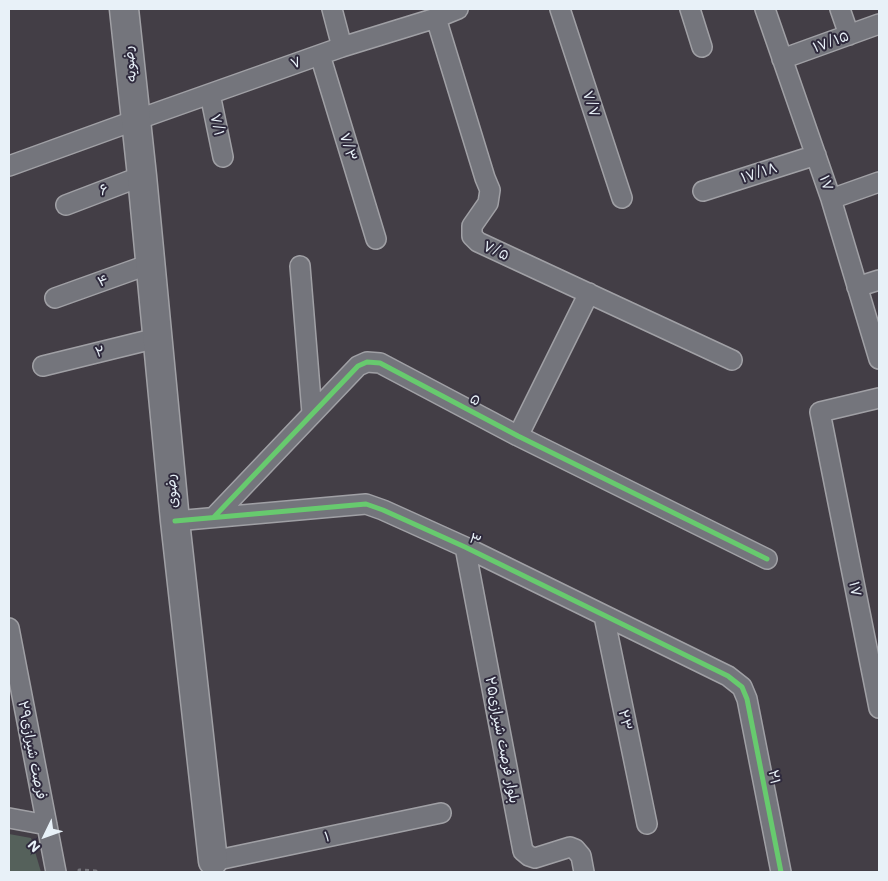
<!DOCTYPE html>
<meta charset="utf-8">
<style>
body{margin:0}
#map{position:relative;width:888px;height:881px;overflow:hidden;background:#433e46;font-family:Mali,sans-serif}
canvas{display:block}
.frame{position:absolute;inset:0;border:10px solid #e8f1f8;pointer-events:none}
.north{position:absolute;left:20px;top:811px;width:50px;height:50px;-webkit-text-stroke:4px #2f2a3d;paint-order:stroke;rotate:228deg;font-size:14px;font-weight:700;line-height:20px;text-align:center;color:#e8f1f8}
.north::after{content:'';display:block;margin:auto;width:18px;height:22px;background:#e8f1f8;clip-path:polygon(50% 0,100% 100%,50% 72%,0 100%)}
</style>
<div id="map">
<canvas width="888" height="881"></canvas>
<div class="frame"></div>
<div class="north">N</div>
</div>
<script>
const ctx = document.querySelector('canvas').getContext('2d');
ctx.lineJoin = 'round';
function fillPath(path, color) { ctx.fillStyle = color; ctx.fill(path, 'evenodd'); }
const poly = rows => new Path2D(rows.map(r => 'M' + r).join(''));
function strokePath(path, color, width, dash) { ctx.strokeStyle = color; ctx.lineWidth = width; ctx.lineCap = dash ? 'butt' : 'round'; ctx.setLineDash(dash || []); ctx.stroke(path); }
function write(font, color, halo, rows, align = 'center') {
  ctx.font = font + ' Mali,"Playpen Sans Arabic",sans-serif'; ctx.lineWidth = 4; ctx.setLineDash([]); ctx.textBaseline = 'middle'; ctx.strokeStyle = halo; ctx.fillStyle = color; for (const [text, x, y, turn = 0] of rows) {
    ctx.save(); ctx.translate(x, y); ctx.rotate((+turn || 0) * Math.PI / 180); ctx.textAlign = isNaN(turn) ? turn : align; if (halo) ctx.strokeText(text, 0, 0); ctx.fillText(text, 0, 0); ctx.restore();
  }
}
const green = poly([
 [9,834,31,838,41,872,9,872]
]);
const path = poly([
 [79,872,79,870,96,871,96,872]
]);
const street = poly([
 [332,9,342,47],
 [560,9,622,198],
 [690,9,702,47],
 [765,9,831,199,879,359],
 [840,9,849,35],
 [436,18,485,178,490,190,488,203,472,226,472,236,478,242,732,360],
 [320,55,376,239],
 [782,59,879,24],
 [210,94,223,157],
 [9,166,136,120,342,47,436,18,458,9],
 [703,191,816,155],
 [831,199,879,182],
 [66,205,142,176],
 [300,266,312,413],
 [857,287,879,280],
 [55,298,150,264],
 [43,366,157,338],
 [879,398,820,412,879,708],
 [518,436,589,293],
 [214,517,358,366,367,362,380,363,518,436,767,559],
 [175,521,366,504,383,510,465,547,728,676,742,687,747,699,781,872],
 [465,547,523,851,529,856,535,858,570,847,575,849,581,856,584,872],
 [604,616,647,824],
 [9,628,56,872],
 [9,818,47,825],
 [213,861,441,813]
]);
const secondary = poly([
 [124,9,142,176,175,521,213,861]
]);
const cycleway = poly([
 [214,517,358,366,367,362,380,363,518,436,767,559],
 [175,521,366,504,383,510,465,547,728,676,742,687,747,699,781,872]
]);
const streetNames = [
 ["۱۷/۱۵",831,42,-20],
 ["۷",296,63,-20],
 ["رضویه",130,64,-96],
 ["۷/۷",591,104,72],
 ["۷/۱",217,125,78],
 ["۷/۳",348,147,73],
 ["۱۷/۱۸",759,173,-18],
 ["۱۷",826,183,71],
 ["۶",104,190,-21],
 ["۷/۵",496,251,25],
 ["۴",103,281,-19],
 ["۲",100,352,-14],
 ["۵",475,400,28],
 ["رضوی",172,491,-95],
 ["۳",475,540,26],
 ["۱۷",855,589,79],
 ["۲۳",625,720,78],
 ["بلوار فرصت شیرازی۲۵",502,740,79],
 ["فرصت شیرازی۲۹",32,750,79],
 ["۲۱",774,777,79],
 ["۱",327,837,-12]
];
fillPath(green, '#55615b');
strokePath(street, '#a0a0a5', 22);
strokePath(secondary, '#a0a0a5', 31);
strokePath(path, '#75747a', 3, [4, 4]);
strokePath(street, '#74757c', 19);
strokePath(secondary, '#74757c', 28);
strokePath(cycleway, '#67ca6e', 5);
write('14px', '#e8f1f8', '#2f2a3d', streetNames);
</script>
